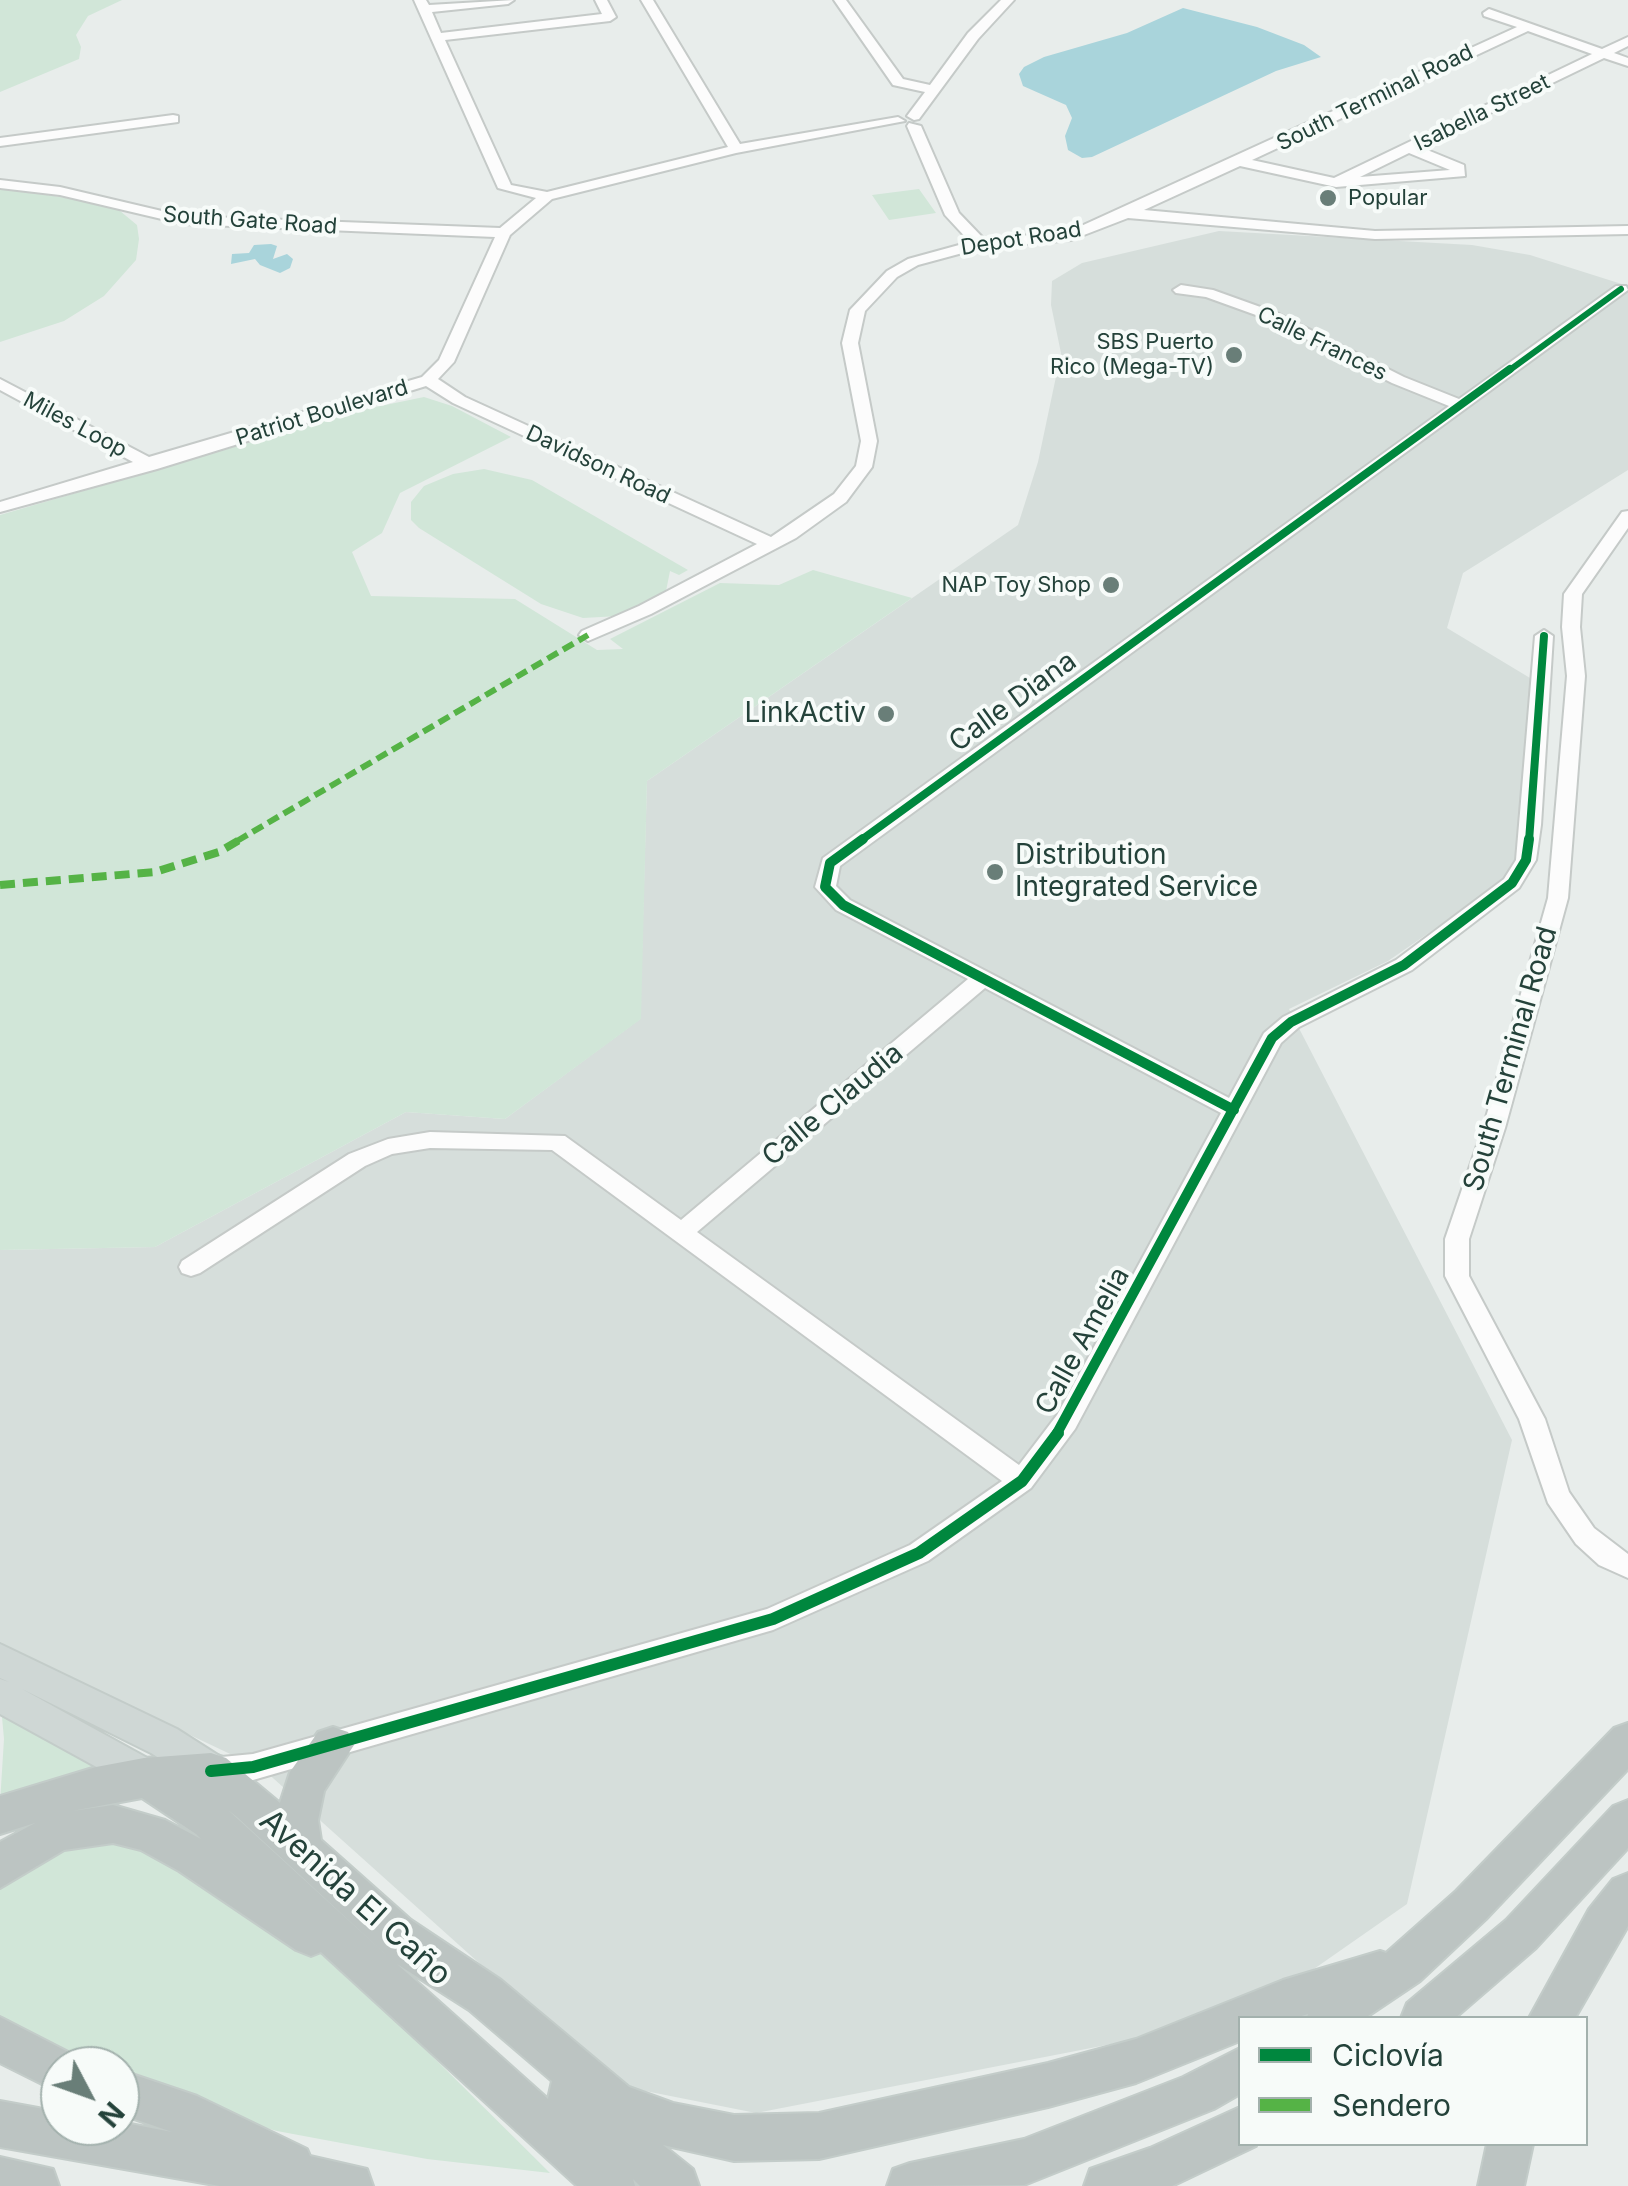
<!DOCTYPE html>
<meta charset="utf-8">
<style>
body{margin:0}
#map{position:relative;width:1628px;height:2186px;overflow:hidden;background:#e8edeb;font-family:Inter,sans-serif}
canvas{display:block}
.legend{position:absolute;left:1238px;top:2016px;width:350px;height:130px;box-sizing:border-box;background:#f7fbf9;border:2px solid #a3b1ad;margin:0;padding:12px 18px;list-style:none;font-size:30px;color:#24423a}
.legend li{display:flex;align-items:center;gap:20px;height:50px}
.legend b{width:50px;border:2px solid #a3b1ad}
.north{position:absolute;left:40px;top:2046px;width:100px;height:100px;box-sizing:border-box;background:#f7fbf9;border:2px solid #a3b1ad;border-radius:50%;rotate:131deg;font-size:28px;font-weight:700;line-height:40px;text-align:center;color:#24423a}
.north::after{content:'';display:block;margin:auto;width:35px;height:45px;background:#697e78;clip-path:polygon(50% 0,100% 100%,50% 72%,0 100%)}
</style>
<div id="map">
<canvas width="1628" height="2186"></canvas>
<ul class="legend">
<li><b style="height:12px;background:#00873e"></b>Ciclovía</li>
<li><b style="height:12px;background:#55b346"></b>Sendero</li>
</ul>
<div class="north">N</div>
</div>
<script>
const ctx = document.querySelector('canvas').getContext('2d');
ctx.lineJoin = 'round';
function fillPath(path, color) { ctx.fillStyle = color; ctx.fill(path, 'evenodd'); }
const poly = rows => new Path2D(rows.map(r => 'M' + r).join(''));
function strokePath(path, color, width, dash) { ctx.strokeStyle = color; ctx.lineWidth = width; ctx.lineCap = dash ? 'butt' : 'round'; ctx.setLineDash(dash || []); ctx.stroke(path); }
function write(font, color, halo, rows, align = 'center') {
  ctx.font = font + ' Inter,sans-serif'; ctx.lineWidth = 8; ctx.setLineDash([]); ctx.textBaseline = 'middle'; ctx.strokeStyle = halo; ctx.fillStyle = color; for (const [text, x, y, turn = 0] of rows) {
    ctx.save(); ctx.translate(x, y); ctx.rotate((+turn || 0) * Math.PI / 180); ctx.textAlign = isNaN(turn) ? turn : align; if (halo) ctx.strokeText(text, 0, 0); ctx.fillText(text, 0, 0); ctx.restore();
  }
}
const built = poly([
 [1219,231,1472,245,1530,255,1628,286,1628,470,1463,573,1447,628,1535,681,1524,844,1507,879,1388,961,1289,1009,1512,1440,1407,1904,1301,1978,1184,2030,756,2113,615,2085,264,1770,0,1645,0,1250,155,1247,406,1112,505,1119,640,1019,647,781,1018,525,1038,462,1061,353,1051,305,1052,281,1082,263]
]);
const green = poly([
 [0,0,122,0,88,16,76,35,81,47,79,59,0,92],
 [0,187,114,206,137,225,139,239,136,260,104,296,64,321,0,342],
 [919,189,936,213,889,220,872,195],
 [424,397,452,406,511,437,400,493,382,533,352,552,371,596,515,599,597,650,623,649,610,639,720,583,779,585,813,570,912,598,647,781,641,1019,505,1119,406,1112,155,1247,0,1250,0,515,361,410],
 [484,469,532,480,688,570,679,575,670,571,666,591,657,599,619,616,583,618,541,604,419,528,411,520,411,502,424,486,453,474],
 [1,1706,109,1771,0,1803,4,1739],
 [123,1837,314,1948,420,2044,550,2173,427,2159,277,2131,195,2109,120,2083,120,2066,72,2066,0,2025,0,1889,17,1872,69,1842]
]);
const water = poly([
 [1183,8,1257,27,1304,45,1321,57,1276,71,1092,157,1082,158,1068,150,1065,136,1072,118,1066,105,1023,86,1019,74,1024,67,1044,57,1127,33],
 [271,244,277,246,273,259,287,254,293,259,290,268,280,273,260,265,255,259,231,264,232,254,249,253,254,245]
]);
const minor = poly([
 [414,0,426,0,429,5,514,0,508,4,432,12,441,33,602,14,595,0,607,0,616,17,610,21,445,40,511,185,547,192,728,147,641,0,653,0,740,144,898,117,905,121,736,153,552,199,510,235,454,362,438,379,465,397,771,537,834,494,856,466,861,441,842,343,850,310,887,271,908,259,970,242,945,215,907,126,909,123,921,126,959,213,984,239,1068,232,1517,27,1484,16,1483,13,1489,9,1602,49,1628,37,1628,46,1614,53,1628,58,1628,66,1604,58,1420,147,1464,165,1465,176,1336,187,1240,166,1144,210,1375,231,1628,226,1628,234,1375,239,1128,218,1071,240,981,248,918,265,897,277,865,311,858,343,877,441,872,467,846,502,796,538,651,614,588,641,579,635,582,631,639,606,757,544,453,403,426,386,157,469,0,512,0,502,133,462,0,390,0,379,149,457,422,377,439,360,495,237,183,224,60,195,0,188,0,180,60,187,183,216,500,228,536,198,498,188,414,0],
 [1528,31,1592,54,1334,178,1252,160,1528,31],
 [1409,153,1450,170,1360,177,1409,153],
 [834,0,846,0,903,79,930,85,968,33,1001,0,1014,0,978,39,919,119,914,120,907,116,925,92,893,85,834,0],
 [173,115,178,116,178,122,0,146,0,138,173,115],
 [1181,285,1213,290,1277,313,1404,377,1459,399,1616,286,1626,286,1628,290,840,866,836,886,850,900,1229,1098,1264,1033,1283,1017,1396,960,1504,879,1516,860,1535,636,1544,630,1553,636,1541,825,1536,860,1519,888,1412,970,1299,1027,1281,1043,1075,1429,1031,1488,928,1561,773,1630,253,1780,211,1784,201,1780,197,1771,201,1762,211,1758,253,1754,767,1609,910,1545,1002,1481,552,1150,430,1148,392,1154,365,1166,200,1273,191,1276,182,1273,179,1267,182,1261,349,1154,388,1139,430,1132,565,1136,681,1220,968,979,836,910,815,887,823,858,1449,406,1392,383,1267,319,1206,297,1176,293,1173,290,1181,285],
 [985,988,1221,1113,1057,1415,1019,1465,697,1232,985,988],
 [1628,511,1628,528,1582,594,1580,627,1585,676,1568,898,1505,1128,1469,1239,1469,1276,1545,1419,1569,1492,1594,1528,1628,1554,1628,1578,1599,1565,1576,1544,1548,1503,1519,1419,1445,1276,1445,1239,1483,1128,1548,898,1567,676,1562,627,1564,594,1622,512,1628,511]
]);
const major = poly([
 [0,1644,177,1729,224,1759,230,1771,224,1783,211,1788,198,1783,151,1753,22,1689,158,1764,163,1776,158,1788,144,1793,0,1714,0,1679,9,1682,0,1678,0,1644]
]);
const highway = poly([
 [1628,1723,1628,1769,1486,1919,1420,1981,1365,2018,1307,2018,1308,2014,1295,2018,1240,2018,1240,2041,1136,2083,1048,2107,819,2159,734,2161,663,2145,693,2169,699,2186,640,2186,633,2179,635,2186,577,2186,321,1952,311,1956,296,1950,179,1871,141,1850,113,1843,64,1850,0,1888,0,1842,35,1823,0,1834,0,1796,96,1767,144,1758,211,1753,226,1758,280,1803,290,1772,318,1732,333,1727,348,1732,354,1745,324,1791,318,1820,321,1840,411,1920,501,1980,629,2087,673,2103,734,2115,819,2113,1048,2063,1136,2039,1283,1980,1380,1951,1386,1953,1456,1891,1614,1728,1628,1723],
 [142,1798,196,1834,201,1839,165,1820,113,1805,72,1811,142,1798],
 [228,1810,237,1817,395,1963,228,1810],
 [397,1964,469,2010,552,2081,548,2099,397,1964],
 [1628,1800,1628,1848,1536,1948,1455,2018,1401,2018,1407,2003,1506,1920,1613,1806,1628,1800],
 [1628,1873,1628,1926,1575,2018,1529,2018,1589,1909,1613,1879,1628,1873],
 [0,2017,76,2056,80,2066,60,2066,60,2093,0,2063,0,2017],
 [1240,2048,1240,2094,1214,2109,1024,2185,887,2186,893,2169,910,2163,1024,2139,1183,2077,1240,2048],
 [120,2070,197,2096,307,2149,310,2156,367,2169,373,2186,220,2186,0,2147,0,2101,60,2112,60,2126,120,2126,120,2122,172,2132,120,2114,120,2070],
 [1240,2107,1240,2144,1256,2146,1172,2186,1084,2186,1090,2169,1150,2148,1240,2107],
 [1487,2144,1533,2144,1524,2186,1478,2186,1487,2144],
 [0,2157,53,2169,59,2186,0,2186,0,2157]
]);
const quietFar1 = poly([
 [237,841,588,635]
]);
const quiet = poly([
 [0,885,155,872,219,852,241,839]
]);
const cyclewayFar3 = poly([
 [1507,372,1621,289]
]);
const cyclewayFar2 = poly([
 [860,841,1510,369],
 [1529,841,1544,636]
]);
const cyclewayFar1 = poly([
 [863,839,830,863,825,887,843,905,1234,1110],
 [1056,1435,1272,1038,1291,1022,1404,965,1512,883,1526,860,1529,839]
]);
const cycleway = poly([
 [211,1771,253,1767,773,1619,919,1553,1022,1481,1058,1433]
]);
const markers = [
 [1328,198,10,"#697e78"],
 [1234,355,10,"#697e78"],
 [1111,585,10,"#697e78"],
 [886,714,10,"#697e78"],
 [995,872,10,"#697e78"]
];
const farStreetnames = [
 ["South Terminal Road",1375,98,-26],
 ["Isabella Street",1482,113,-26],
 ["South Gate Road",250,221,4],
 ["Depot Road",1021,239,-9],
 ["Calle Frances",1322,344,26],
 ["Patriot Boulevard",322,413,-17],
 ["Miles Loop",75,425,28],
 ["Davidson Road",598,465,25]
];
const farPoinames = [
 ["Popular",1348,198,"left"],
 ["SBS Puerto",1214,342],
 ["Rico (Mega-TV)",1214,367],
 ["NAP Toy Shop",1091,585]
];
const streetNames = [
 ["Calle Diana",1013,702,-36],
 ["South Terminal Road",1511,1059,-74],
 ["Calle Claudia",833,1105,-40],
 ["Calle Amelia",1083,1341,-61]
];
const poiNames = [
 ["LinkActiv",866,714],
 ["Distribution",1015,856,"left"],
 ["Integrated Service",1015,888,"left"]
];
const nearStreetnames = [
 ["Avenida El Caño",355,1898,42]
];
fillPath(built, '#d6dedb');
fillPath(green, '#d1e6d8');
fillPath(water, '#a9d4db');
strokePath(minor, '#c5cac8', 4);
strokePath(major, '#c3ccc9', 4);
strokePath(highway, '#c3ccc9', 4);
fillPath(minor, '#fcfcfc');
fillPath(major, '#cfd7d5');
fillPath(highway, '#bcc4c2');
strokePath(quietFar1, '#55b346', 6, [12, 6]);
strokePath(quiet, '#55b346', 8, [15, 8]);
strokePath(cyclewayFar3, '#00873e', 6);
strokePath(cyclewayFar2, '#00873e', 8);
strokePath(cyclewayFar1, '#00873e', 10);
strokePath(cycleway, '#00873e', 12);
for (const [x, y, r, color] of markers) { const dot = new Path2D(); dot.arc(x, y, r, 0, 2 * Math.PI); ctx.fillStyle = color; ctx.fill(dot); strokePath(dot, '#f7fbf9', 4); }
write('22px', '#24423a', '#f7fbf9', farStreetnames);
write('22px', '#24423a', '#f7fbf9', farPoinames, 'right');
write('28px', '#24423a', '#f7fbf9', streetNames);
write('28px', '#24423a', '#f7fbf9', poiNames, 'right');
write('32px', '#24423a', '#f7fbf9', nearStreetnames);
</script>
